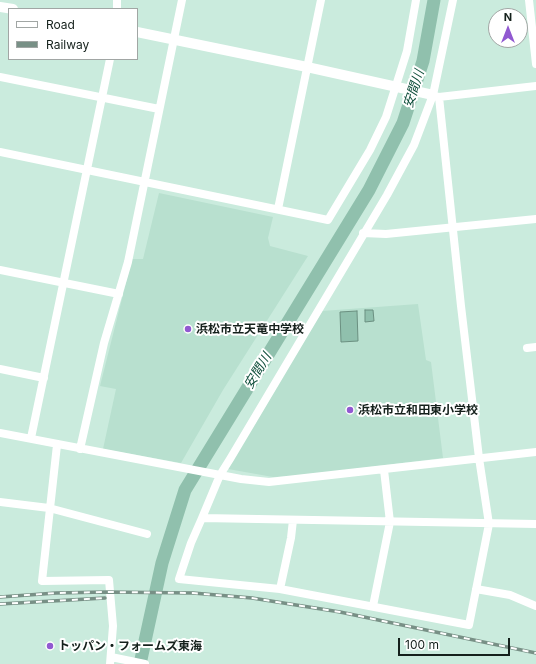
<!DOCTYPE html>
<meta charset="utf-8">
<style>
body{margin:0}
#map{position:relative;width:536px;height:664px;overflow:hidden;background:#caebdd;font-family:Inter,sans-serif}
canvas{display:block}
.legend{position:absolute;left:8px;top:8px;width:130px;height:52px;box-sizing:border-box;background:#fff;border:1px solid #a1a6a4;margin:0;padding:5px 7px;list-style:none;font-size:12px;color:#14201b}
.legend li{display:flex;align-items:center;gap:8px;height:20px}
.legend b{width:20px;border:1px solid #a1a6a4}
.north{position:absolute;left:488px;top:8px;width:40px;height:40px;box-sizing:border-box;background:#fff;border:1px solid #a1a6a4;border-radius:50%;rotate:0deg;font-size:11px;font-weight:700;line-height:16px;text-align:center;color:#14201b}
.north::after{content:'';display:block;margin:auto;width:14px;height:18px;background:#9159d1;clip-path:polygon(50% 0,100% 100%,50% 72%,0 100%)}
.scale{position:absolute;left:398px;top:638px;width:112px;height:18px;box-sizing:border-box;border:2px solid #14201b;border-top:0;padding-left:5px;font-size:12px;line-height:14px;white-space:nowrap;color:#14201b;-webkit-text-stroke:3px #fff;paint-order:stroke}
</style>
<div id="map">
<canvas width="536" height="664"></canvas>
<ul class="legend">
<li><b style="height:5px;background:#fff"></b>Road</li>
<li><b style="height:5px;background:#789086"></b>Railway</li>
</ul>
<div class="north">N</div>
<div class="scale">100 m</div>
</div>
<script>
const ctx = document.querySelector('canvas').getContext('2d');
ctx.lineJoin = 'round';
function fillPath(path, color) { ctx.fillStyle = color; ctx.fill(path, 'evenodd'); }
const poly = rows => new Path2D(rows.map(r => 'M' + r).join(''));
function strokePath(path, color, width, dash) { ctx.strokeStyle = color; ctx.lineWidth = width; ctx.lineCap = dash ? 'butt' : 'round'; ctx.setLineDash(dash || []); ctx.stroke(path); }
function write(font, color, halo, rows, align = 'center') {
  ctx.font = font + ' Inter,"Noto Sans JP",sans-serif'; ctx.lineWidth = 4; ctx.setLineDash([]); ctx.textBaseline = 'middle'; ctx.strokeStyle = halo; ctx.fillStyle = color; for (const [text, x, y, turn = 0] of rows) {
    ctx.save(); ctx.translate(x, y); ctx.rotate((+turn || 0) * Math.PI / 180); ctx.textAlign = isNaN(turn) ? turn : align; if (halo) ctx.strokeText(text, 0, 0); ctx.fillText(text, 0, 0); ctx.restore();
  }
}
const built = poly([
 [159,193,273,217,268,238,270,246,308,256,223,390,181,463,103,449,116,389,100,386,132,259,143,259],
 [418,304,426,360,431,362,443,458,297,476,273,477,228,469,322,311]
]);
const water = poly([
 [365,310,373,310,374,321,365,322,365,310],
 [357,311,358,341,341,342,340,312,357,311]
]);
const river = poly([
 [140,664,162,563,185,490,369,190,403,123,423,61,434,0]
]);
const minor = poly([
 [453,0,433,95,414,145,387,195,230,459,220,475,202,518,536,524],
 [529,0,536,64],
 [117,9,117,0],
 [0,77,159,109],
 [434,96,439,97,536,86],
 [0,152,328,220,370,150,386,117,407,51,416,0],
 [278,209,321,0],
 [363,233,386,234,536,219],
 [0,270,119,294],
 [527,348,536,347],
 [0,369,44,378],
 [0,433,241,479,269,482,536,452],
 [31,438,110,59],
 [57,445,42,581,109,580,113,626,110,664],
 [80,449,104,343,128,262,182,0],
 [0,502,49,508,147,534],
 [202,518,191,543,179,579,280,589,469,625,489,524,479,458,461,306,439,97],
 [280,589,291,538,293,520],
 [476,589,510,595,536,606],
 [373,606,390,522,384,470],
 [111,657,145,664]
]);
const tertiary = poly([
 [0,7,13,9],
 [137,32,307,67,433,95]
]);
const rail = poly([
 [0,597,56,593,106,592,193,593,252,598,340,612,536,653],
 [0,604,105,598]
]);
const markers = [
 [188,329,4,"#9159d1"],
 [350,410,4,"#9159d1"],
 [50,646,4,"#9159d1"]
];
const poiNames = [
 ["浜松市立天竜中学校",196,329],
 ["浜松市立和田東小学校",358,410],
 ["トッパン・フォームズ東海",58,646]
];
const waterNames = [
 ["安間川",414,89,-72],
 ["安間川",258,371,-59]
];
fillPath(built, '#b8e0cf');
fillPath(water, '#90c0ad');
strokePath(water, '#6b9081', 1);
strokePath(river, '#90c0ad', 13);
strokePath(minor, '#fff', 8);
strokePath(tertiary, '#fff', 10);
strokePath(rail, '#789086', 3.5);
strokePath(rail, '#fff', 2, [6]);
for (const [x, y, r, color] of markers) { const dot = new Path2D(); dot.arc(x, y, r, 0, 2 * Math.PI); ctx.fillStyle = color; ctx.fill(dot); strokePath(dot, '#fff', 1.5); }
write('bold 12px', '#14201b', '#fff', poiNames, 'left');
write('italic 13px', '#104f3c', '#fff', waterNames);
</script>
